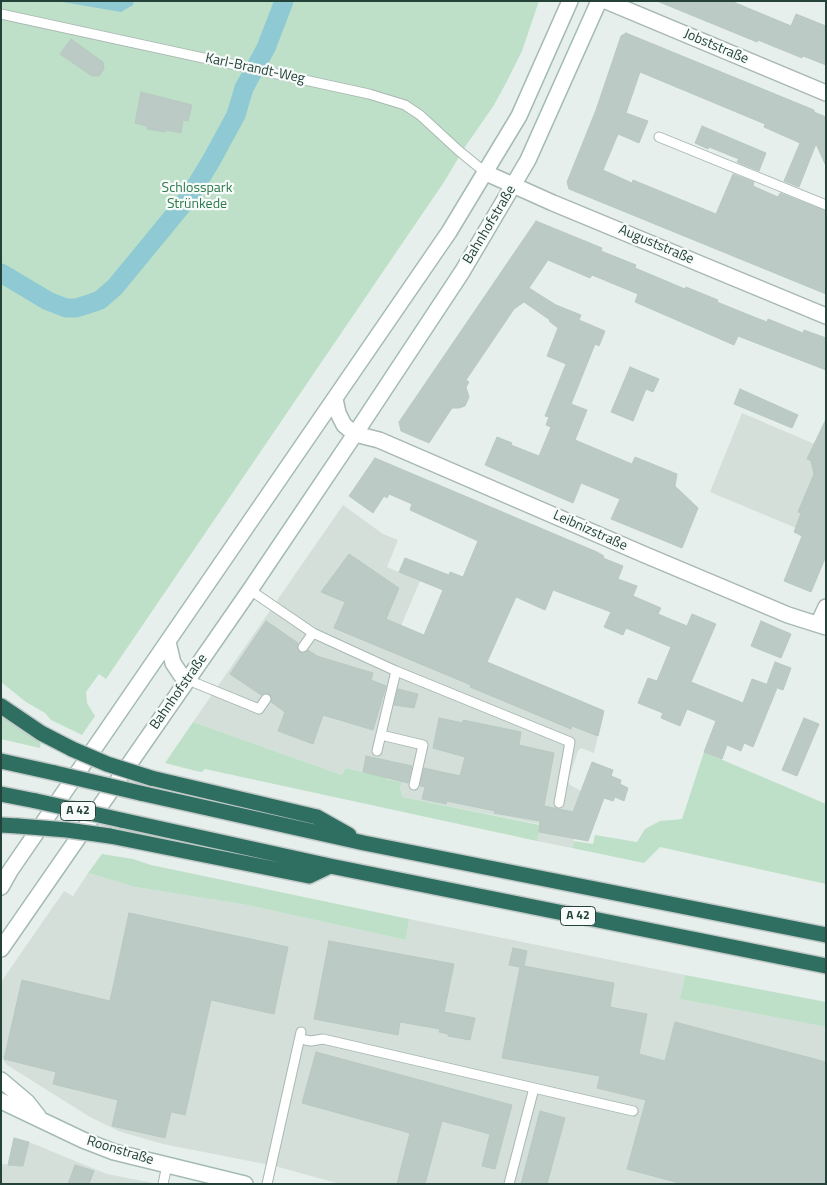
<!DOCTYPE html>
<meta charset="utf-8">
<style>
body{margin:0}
#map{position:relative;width:827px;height:1185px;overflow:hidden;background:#e6efeb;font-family:"Titillium Web",sans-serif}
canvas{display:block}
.frame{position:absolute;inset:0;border:2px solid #24423a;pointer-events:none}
</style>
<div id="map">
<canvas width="827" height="1185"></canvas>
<div class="frame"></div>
</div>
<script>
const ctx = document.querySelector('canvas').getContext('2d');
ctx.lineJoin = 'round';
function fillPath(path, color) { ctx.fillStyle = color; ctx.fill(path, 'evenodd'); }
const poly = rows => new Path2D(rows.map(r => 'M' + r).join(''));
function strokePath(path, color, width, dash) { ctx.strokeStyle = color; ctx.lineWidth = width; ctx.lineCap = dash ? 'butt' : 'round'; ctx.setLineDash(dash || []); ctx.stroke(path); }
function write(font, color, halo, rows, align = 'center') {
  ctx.font = font + ' "Titillium Web",sans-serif'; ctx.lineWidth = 4.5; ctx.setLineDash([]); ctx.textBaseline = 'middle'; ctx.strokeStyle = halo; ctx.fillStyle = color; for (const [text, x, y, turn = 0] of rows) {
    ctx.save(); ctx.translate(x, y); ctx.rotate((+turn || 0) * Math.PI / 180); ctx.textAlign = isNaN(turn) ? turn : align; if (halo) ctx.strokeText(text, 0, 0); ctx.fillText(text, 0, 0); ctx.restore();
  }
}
const built = poly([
 [742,413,826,449,796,528,710,492],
 [343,505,383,534,398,540,387,567,420,581,401,626,604,710,594,753,581,748,578,751,568,781,570,785,585,793,572,848,537,841,539,824,403,797,400,789,402,782,386,779,386,777,345,768,342,775,193,722],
 [88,873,135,887,247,905,406,940,409,919,685,975,681,999,826,1027,826,1184,340,1184,275,1166,163,1144,121,1132,90,1117,7,1065,1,1057,1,982,64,891,73,896],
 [29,1142,107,1174,158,1184,1,1184,1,1164,23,1166]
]);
const green = poly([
 [1,1,539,1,522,51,506,83,494,105,465,147,444,182,106,679,99,674,86,692,87,703,95,716,82,735,51,720,45,713,26,702,1,682],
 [1,716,32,737,41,740,40,748,1,739],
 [193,722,342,775,345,768,386,777,386,779,402,782,400,789,403,797,540,825,537,841,205,769,202,772,196,771,165,763],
 [704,752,826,804,826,884,660,847,644,863,572,848,574,841,593,844,595,835,637,842,645,829,660,821,682,819],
 [102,854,133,859,151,865,409,919,406,940,247,905,135,887,88,873],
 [685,975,826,1002,826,1027,680,999]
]);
const water = poly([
 [57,1,134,1,133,5,121,12]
]);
const canal = poly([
 [1,273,48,301,66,308,76,308,92,303,100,300,115,287,189,197,211,161,236,115,244,88,266,48,284,1]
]);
const building = poly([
 [657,1,731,1,791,26,796,14,826,26,826,65,803,56,802,58,758,40,757,42,657,1],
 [626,33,814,110,814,112,826,117,826,166,816,144,799,187,784,181,800,143,764,127,765,124,640,72,626,113,648,121,639,143,618,134,603,170,632,183,633,180,716,214,733,174,754,182,753,186,778,197,780,193,826,211,826,294,569,189,567,182,596,110,621,36,626,33],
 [71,39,103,62,104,69,99,76,92,76,60,54,71,39],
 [141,92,192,105,188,121,183,120,181,133,166,130,165,132,147,129,147,126,135,123,141,92],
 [702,126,766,153,759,171,737,162,739,159,709,147,708,149,695,143,702,126],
 [536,221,602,248,601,251,636,265,635,268,685,289,686,287,718,300,717,302,754,317,767,322,768,319,803,333,804,330,826,338,826,370,738,336,734,345,635,302,638,294,592,275,590,278,548,260,529,288,556,305,581,315,579,320,605,331,599,346,595,344,571,404,587,410,575,440,632,464,635,457,677,474,675,486,698,508,682,548,611,519,620,499,581,483,573,503,485,465,497,437,512,443,511,445,539,456,551,427,546,425,549,417,545,416,566,364,547,356,558,328,549,321,550,320,524,302,514,309,466,380,469,382,466,387,469,397,465,406,459,408,452,408,429,443,401,431,399,422,536,221],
 [630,367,659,379,653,392,646,389,633,421,611,412,630,367],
 [740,389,798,415,792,428,734,404,740,389],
 [826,419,826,556,811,592,784,581,802,536,794,532,801,513,798,512,814,474,811,461,807,459,826,419],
 [375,458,597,552,604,556,603,558,623,566,618,579,637,586,633,596,661,608,658,614,687,626,692,614,716,624,691,682,743,703,752,679,777,688,753,747,744,743,741,751,727,745,722,759,704,752,716,721,687,709,680,726,661,718,663,713,638,703,648,678,657,681,671,647,626,628,623,635,604,627,611,612,553,590,545,610,516,597,487,662,604,711,598,736,572,726,571,729,470,687,471,685,334,628,345,602,321,592,349,554,399,588,386,619,424,635,443,590,399,572,405,558,449,575,450,572,463,577,478,541,410,510,412,504,389,494,387,498,384,496,373,513,349,496,375,458],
 [266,621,298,643,297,649,300,652,305,653,308,650,317,656,373,673,371,680,386,686,373,730,323,715,313,744,278,731,285,712,271,702,272,697,269,694,264,693,261,695,230,674,266,621],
 [761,621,791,634,781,658,751,646,761,621],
 [775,662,791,668,783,690,767,684,775,662],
 [398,689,418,694,414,708,394,705,398,689],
 [439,718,463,723,463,720,521,732,519,745,554,753,544,806,573,812,592,762,613,770,611,776,621,780,620,784,628,788,624,801,615,797,613,801,604,798,588,841,539,832,540,821,494,813,495,811,447,801,446,804,422,799,425,787,420,786,424,768,460,776,465,757,433,748,439,718],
 [804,718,819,724,797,776,782,770,804,718],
 [366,756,412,766,408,783,363,772,366,756],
 [129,913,288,947,274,1014,211,1000,185,1115,171,1112,165,1138,112,1126,118,1100,53,1084,56,1072,4,1059,22,980,110,1001,129,913],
 [329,941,454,964,444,1012,475,1018,470,1040,448,1036,448,1034,439,1032,440,1029,400,1022,398,1035,314,1019,329,941],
 [513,948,527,951,524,966,614,983,610,1007,647,1014,639,1054,665,1061,675,1022,826,1062,826,1184,683,1184,627,1169,646,1100,597,1088,600,1076,502,1058,520,967,509,965,513,948],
 [316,1052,512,1105,495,1169,482,1166,490,1134,442,1121,425,1184,397,1184,410,1133,302,1103,316,1052],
 [540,1111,565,1118,547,1184,521,1184,540,1111],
 [14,1138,29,1142,23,1166,8,1165,14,1138],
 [75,1165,94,1171,89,1184,68,1184,75,1165]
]);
const lane = poly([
 [1,14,369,94,405,105,420,115,458,150,486,173],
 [659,137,826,205],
 [250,590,313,633,396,671,570,742,559,803],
 [303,647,313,633],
 [188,680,259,709,266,699],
 [381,735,423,745,414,785],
 [377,751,396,671],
 [300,1039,311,1041,323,1039,633,1111],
 [163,1184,167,1165],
 [267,1184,301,1032],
 [509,1184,534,1088]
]);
const street = poly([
 [606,1,826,93],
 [486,173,553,203,826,316],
 [335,399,338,413,344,425,355,434,379,440,643,554,788,615,826,627],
 [818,624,826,607]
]);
const secondary = poly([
 [168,642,173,663,181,675,188,680],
 [1,887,10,871,449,232,519,116,570,1],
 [1,949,250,590,355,434,462,272,528,160,599,1],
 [1,1080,27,1102,38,1116],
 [1,1101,83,1140,114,1152,245,1184]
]);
const highway = poly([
 [1,706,41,733,72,749],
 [1,761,55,773],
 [151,778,317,817,349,835],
 [140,793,364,843,826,935],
 [1,794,36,801],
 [121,820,330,866,826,966],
 [1,825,18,826],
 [110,836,309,876,330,866]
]);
const highwayBridge = poly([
 [72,749,107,764,151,778],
 [55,773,140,793],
 [36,801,121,820],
 [18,826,67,830,110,836]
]);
const shields = [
 [78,811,35],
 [578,916,35]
];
const shieldNames = [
 ["A 42",78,811],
 ["A 42",578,916]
];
const streetNames = [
 ["Jobststraße",716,47,23],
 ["Karl-Brandt-Weg",255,69,12],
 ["Bahnhofstraße",490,225,-59],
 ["Auguststraße",656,245,23],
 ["Leibnizstraße",590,531,24],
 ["Bahnhofstraße",179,692,-55],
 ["Roonstraße",120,1151,17]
];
const parkNames = [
 ["Schlosspark",197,189],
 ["Strünkede",197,205]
];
fillPath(built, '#d4dfda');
fillPath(green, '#bfe0c8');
fillPath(water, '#8ec9d4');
strokePath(canal, '#8ec9d4', 19);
fillPath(building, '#bbcac4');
strokePath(building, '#b8c9c2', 1);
strokePath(lane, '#a8b8b2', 11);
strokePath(street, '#a8b8b2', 18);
strokePath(secondary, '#a4bbb3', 18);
strokePath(highway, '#c2cac8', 18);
strokePath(lane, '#fff', 9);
strokePath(street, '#fff', 15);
strokePath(secondary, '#fff', 15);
strokePath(highway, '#2f6f62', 15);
strokePath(highwayBridge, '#c2cac8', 18, []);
strokePath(highwayBridge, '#2f6f62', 15);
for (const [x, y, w] of shields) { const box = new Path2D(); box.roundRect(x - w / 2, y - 9.5, w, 19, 4); ctx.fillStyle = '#f7fbf9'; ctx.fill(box); strokePath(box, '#24423a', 1); }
write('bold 12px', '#24423a', null, shieldNames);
write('14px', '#24423a', '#f7fbf9', streetNames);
write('14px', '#2d7a4b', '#f7fbf9', parkNames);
</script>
